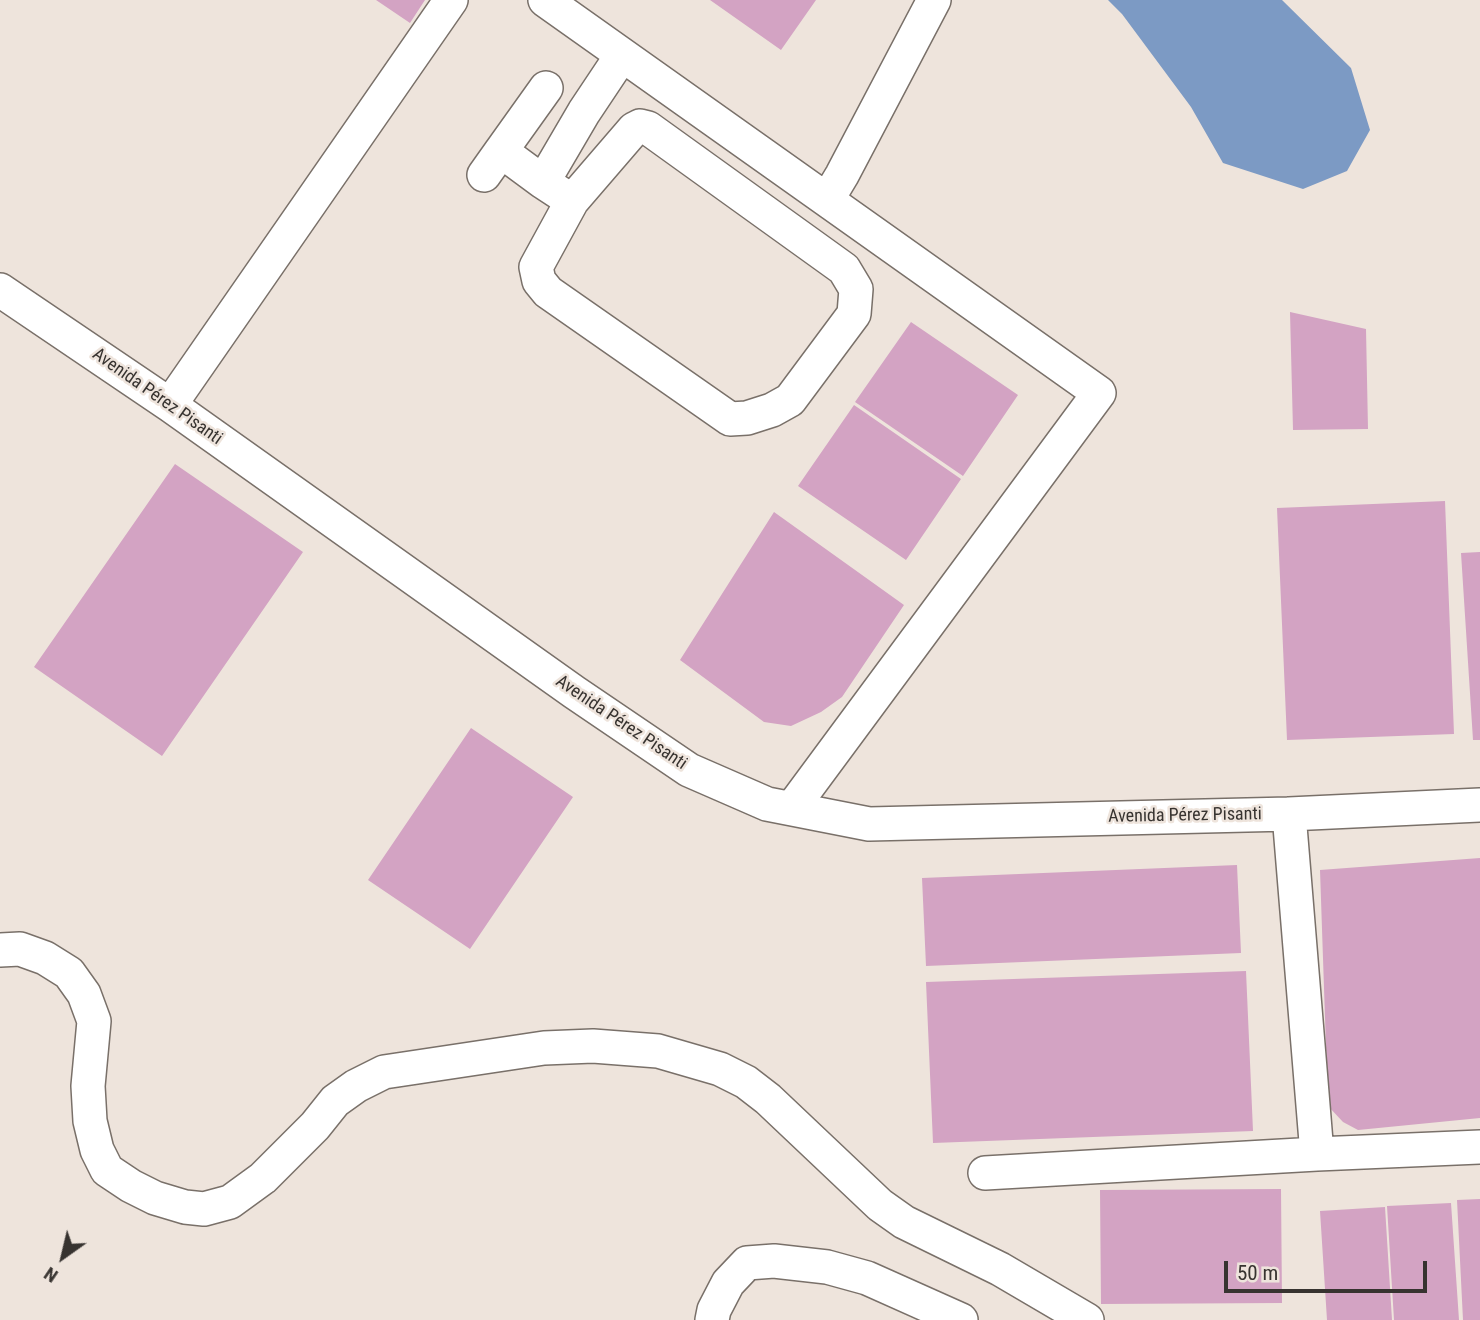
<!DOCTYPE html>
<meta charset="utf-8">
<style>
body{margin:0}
#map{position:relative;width:1480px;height:1320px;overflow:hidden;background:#eee4dc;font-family:"Roboto Condensed",sans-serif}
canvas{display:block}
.north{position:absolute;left:28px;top:1222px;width:70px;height:70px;-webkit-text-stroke:5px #eee4dc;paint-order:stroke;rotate:214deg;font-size:19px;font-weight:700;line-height:28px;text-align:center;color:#373330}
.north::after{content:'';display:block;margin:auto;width:24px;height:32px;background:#373330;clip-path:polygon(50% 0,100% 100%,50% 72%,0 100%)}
.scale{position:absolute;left:1224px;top:1261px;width:203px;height:32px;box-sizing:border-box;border:4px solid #373330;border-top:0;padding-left:9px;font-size:21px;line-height:24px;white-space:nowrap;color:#373330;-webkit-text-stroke:5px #eee4dc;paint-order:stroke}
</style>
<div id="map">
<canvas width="1480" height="1320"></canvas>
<div class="north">N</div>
<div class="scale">50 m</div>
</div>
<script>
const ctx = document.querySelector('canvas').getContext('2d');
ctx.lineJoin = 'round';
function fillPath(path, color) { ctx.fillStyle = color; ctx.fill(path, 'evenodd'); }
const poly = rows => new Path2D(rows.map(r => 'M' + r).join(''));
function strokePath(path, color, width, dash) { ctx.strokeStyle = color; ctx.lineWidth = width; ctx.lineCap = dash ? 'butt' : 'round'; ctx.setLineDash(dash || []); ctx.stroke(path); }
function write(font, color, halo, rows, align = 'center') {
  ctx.font = font + ' "Roboto Condensed",sans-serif'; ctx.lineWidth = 5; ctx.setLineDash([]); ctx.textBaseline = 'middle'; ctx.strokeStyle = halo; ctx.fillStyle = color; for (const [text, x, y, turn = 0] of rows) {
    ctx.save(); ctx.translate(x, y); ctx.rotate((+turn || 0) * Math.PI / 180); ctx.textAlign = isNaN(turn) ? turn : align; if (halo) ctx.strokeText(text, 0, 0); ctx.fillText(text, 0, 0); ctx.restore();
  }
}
const water = poly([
 [1108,0,1282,0,1351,68,1370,130,1347,171,1303,189,1223,163,1191,107,1122,14]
]);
const building = poly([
 [376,0,425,0,410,23],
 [710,0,816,0,781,50],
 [1290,312,1366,329,1368,429,1293,430],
 [911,322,1018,395,963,476,855,402],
 [854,405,961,479,906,560,798,486],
 [175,464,303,552,162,756,34,667],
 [1445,501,1454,734,1287,740,1277,508],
 [774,512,904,605,842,697,821,712,791,726,764,722,680,660],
 [1480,552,1480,740,1473,740,1461,553],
 [471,728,573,797,470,949,368,880],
 [1480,858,1480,1118,1358,1130,1343,1122,1328,1106,1320,870],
 [1237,865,1241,953,926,966,922,878],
 [1246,971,1253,1131,933,1143,926,982],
 [1281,1189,1282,1303,1101,1304,1100,1190],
 [1480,1199,1480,1320,1463,1320,1457,1200],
 [1451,1203,1459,1320,1394,1320,1387,1206],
 [1385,1207,1392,1320,1327,1320,1320,1211]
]);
const minor = poly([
 [545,0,1099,393,792,808],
 [640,126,648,128,844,269,856,289,854,314,790,400,772,410,747,418,730,419,548,292,539,281,536,267,572,201,634,129,640,126],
 [484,175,501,151],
 [543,182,501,151,546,88],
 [827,200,842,175,934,0],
 [572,201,543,182,584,112,622,55],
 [0,290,170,405,574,692,689,770,767,804,869,824,1289,814,1480,805],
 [170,405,451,0],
 [1289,814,1317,1154,1480,1147],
 [0,950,20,949,45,958,69,973,84,994,94,1021,88,1086,90,1121,97,1150,107,1170,131,1186,155,1198,185,1207,204,1209,230,1202,263,1178,315,1126,335,1101,356,1086,384,1072,544,1048,593,1046,658,1051,720,1069,746,1082,768,1099,880,1205,904,1222,1000,1269,1087,1320],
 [985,1173,1317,1154],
 [712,1320,714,1310,728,1283,747,1263,774,1261,827,1267,867,1278,961,1320]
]);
const streetNames = [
 ["Avenida Pérez Pisanti",157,397,35],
 ["Avenida Pérez Pisanti",621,723,34],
 ["Avenida Pérez Pisanti",1185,816,-1]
];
fillPath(water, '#7c9ac4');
fillPath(building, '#d3a3c3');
strokePath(minor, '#797069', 36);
strokePath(minor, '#fff', 33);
write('18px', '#373330', '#eee4dc', streetNames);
</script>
